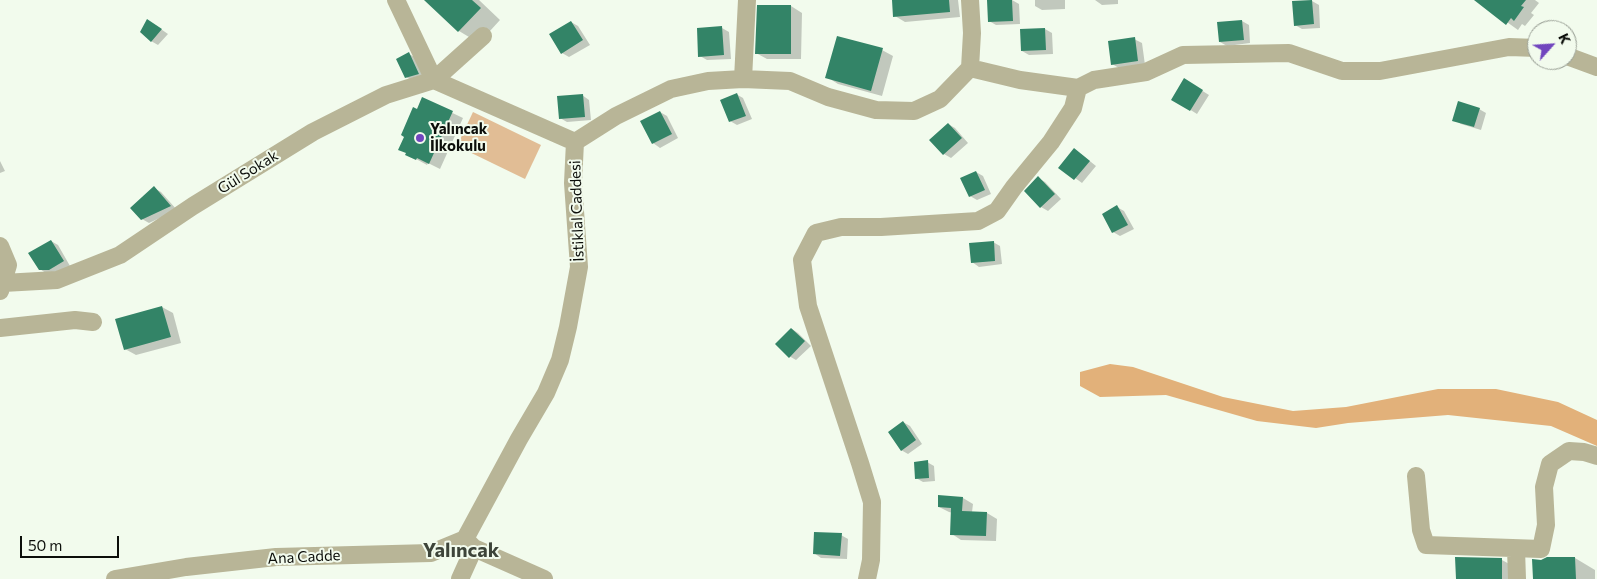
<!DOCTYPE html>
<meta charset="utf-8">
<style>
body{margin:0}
#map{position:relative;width:1597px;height:579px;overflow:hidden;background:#f2fbed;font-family:Commissioner,sans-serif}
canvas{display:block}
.north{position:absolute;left:1527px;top:20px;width:50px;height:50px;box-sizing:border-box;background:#f2fbed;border:1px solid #969c92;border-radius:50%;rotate:64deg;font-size:14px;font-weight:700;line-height:20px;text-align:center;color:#0c0e0a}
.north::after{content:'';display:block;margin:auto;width:18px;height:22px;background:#7146be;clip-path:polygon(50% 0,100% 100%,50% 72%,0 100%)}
.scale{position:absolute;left:20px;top:536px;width:99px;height:22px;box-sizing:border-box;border:2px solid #0c0e0a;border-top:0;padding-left:6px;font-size:15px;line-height:18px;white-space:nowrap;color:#0c0e0a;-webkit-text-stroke:4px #f2fbed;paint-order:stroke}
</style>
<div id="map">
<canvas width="1597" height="579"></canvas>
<div class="north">K</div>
<div class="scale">50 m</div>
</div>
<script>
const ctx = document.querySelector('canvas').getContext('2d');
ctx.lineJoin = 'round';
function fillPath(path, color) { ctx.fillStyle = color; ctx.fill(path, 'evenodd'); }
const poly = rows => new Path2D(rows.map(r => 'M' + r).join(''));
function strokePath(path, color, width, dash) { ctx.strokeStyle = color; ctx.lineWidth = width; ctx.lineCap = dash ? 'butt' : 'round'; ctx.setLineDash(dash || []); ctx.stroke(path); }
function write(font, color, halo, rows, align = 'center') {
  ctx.font = font + ' Commissioner,sans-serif'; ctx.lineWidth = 4; ctx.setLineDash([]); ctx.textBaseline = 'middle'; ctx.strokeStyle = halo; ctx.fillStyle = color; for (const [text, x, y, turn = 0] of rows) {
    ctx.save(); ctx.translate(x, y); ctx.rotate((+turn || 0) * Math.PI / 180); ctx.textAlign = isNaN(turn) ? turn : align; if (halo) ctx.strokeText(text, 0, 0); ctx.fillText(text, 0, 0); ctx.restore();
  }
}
const green = poly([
 [473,112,541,145,525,179,457,146]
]);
const forest = poly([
 [1110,364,1133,367,1223,397,1293,411,1346,407,1438,389,1496,389,1558,402,1597,420,1597,446,1551,426,1448,415,1348,423,1316,428,1257,421,1166,395,1100,397,1080,386,1080,372]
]);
const shadow = poly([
 [426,0,479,0,500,20,479,43,459,31],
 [893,0,958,0,960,17,905,22,895,16],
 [1012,0,1019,4,1020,24,996,25,989,21],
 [1035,0,1065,0,1065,9,1042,10,1035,6],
 [1095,0,1118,0,1118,4,1102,5],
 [1481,0,1535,0,1539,3,1531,13,1534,15,1525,26,1522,24,1518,30,1479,2],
 [1312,1,1319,5,1320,28,1302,29,1295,25],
 [791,6,802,13,801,59,767,59,756,53],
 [1242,21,1249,25,1250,43,1227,46,1220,42],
 [571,22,578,26,590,45,569,57,562,53,551,35],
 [155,25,168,34,158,45,151,41],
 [722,28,729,32,731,59,707,60,700,56],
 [1045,29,1052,33,1053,54,1029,55,1022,51],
 [1134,39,1142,43,1145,65,1119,68,1112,64],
 [882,50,893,56,882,96,838,84,827,77],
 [409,54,416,58,425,77,413,81,406,77],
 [1185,80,1209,95,1197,114,1173,99],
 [736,94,743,98,752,119,737,125,730,121],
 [582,95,589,100,591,120,567,122,560,118],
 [423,99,463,118,440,169,428,163,427,165,407,154,417,111],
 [1479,109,1486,113,1481,130,1461,124,1454,120],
 [660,112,667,116,678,138,660,148,653,143],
 [948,124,955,128,968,143,951,158,944,154],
 [1081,154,1096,166,1082,183,1060,167],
 [0,161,5,171,0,173],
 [976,172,983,176,991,194,977,200,970,196],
 [1038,178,1045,182,1061,199,1048,211,1041,207,1026,191],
 [154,188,161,192,177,210,149,223,142,219],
 [1117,207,1124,211,1134,229,1120,236,1113,232],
 [51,241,58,245,70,266,57,273,47,274,40,269],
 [993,242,1000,246,1002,264,979,267,972,262],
 [162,307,173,313,181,343,136,355,125,349],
 [792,329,798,333,811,346,796,360,789,356],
 [903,422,910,426,922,444,908,454,901,450],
 [927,462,934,466,935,481,923,482,916,478],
 [963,498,973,504,972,512,987,513,997,519,996,541,961,540,952,534,953,513,949,512,939,507],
 [841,535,848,539,847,559,821,558,814,553],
 [1575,558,1595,570,1595,579,1534,579],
 [1502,560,1522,571,1522,579,1457,579]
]);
const building = poly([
 [424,0,472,0,481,8,458,32],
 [892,0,949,0,950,12,893,17],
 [987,0,1012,0,1013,21,988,22],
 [1312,0,1314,24,1294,26,1292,1],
 [1474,0,1526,0,1521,6,1524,7,1514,21,1511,18,1506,25],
 [757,5,791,5,791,54,755,54],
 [147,19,162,29,151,42,140,32],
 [1242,20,1244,40,1219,42,1217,22],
 [571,21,583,40,561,54,549,34],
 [722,26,724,55,698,57,697,28],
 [1045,28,1046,50,1021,51,1020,29],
 [837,36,883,48,871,91,825,78],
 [1135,37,1138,61,1111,65,1108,41],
 [409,52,419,74,405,78,396,59],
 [1184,78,1203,90,1190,111,1171,100],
 [737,93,746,116,729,122,720,100],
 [583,94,585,117,559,119,557,96],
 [422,97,453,111,429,164,417,158,416,160,405,155,406,153,398,150,404,137,401,135,413,107,417,109],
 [1458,101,1480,108,1474,127,1452,121],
 [660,111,672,134,652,144,640,121],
 [948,123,962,138,943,155,929,140],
 [1074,148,1090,161,1074,180,1058,168],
 [976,171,985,190,969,197,960,178],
 [1038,176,1055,194,1040,208,1024,191],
 [154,186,171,206,141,220,130,208],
 [1117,205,1128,225,1112,233,1102,214],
 [51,240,64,261,49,270,39,270,28,253],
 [994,241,995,261,971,263,969,243],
 [162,306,171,337,124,350,115,319],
 [791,328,805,341,789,358,775,344],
 [903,421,916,440,901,451,888,432],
 [928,460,929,478,915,479,914,462],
 [938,495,963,497,962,511,987,512,986,536,950,535,951,508,938,507],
 [814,532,842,533,840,556,813,554],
 [1455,557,1502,558,1502,579,1456,579],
 [1547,557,1575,557,1576,579,1533,579,1532,559,1541,560]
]);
const minor = poly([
 [396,0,434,80,575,142],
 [1567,56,1597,67],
 [970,68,1020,80,1078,88,1094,80,1146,72,1183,55,1289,53,1342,71,1380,71,1509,47,1537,48],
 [743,79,747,0],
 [0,246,8,265,0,291],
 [3,283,57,280,120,255,193,206,313,132,386,95,434,80,483,36],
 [0,328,75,320,93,322],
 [1416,476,1421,530,1426,545,1541,549,1546,525,1544,487,1550,464,1569,451,1584,452,1597,456],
 [465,539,474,548,544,579],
 [1516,549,1517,579],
 [115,579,186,567,276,557,431,553,465,539,519,439,546,393,560,360,568,327,579,267,573,183,575,142,616,116,671,89,708,81,743,79,790,81,828,97,876,110,914,111,940,99,970,68,972,33,970,0],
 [460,579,474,548],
 [867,579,871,560,872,502,860,463,808,306,802,260,816,233,841,227,881,227,978,221,997,211,1014,187,1051,142,1073,108,1078,88]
]);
const markers = [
 [420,138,5,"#7146be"]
];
const poiNames = [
 ["Yalıncak",430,129],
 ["İlkokulu",430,146]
];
const streetNames = [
 ["Gül Sokak",248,172,-32],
 ["İstiklal Caddesi",577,211,-92],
 ["Ana Cadde",304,557,-3]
];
const districtNames = [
 ["Yalıncak",461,550]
];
fillPath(green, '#e1bd95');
fillPath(forest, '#e2b17a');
fillPath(shadow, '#0003');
fillPath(building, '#338467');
strokePath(minor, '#b8b597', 18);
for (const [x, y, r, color] of markers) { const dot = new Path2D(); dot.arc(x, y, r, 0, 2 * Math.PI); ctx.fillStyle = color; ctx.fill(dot); strokePath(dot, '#f2fbed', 2); }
write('bold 15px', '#0c0e0a', '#f2fbed', poiNames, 'left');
write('15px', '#0c0e0a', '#f2fbed', streetNames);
write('bold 20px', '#3d4439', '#f2fbed', districtNames);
</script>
